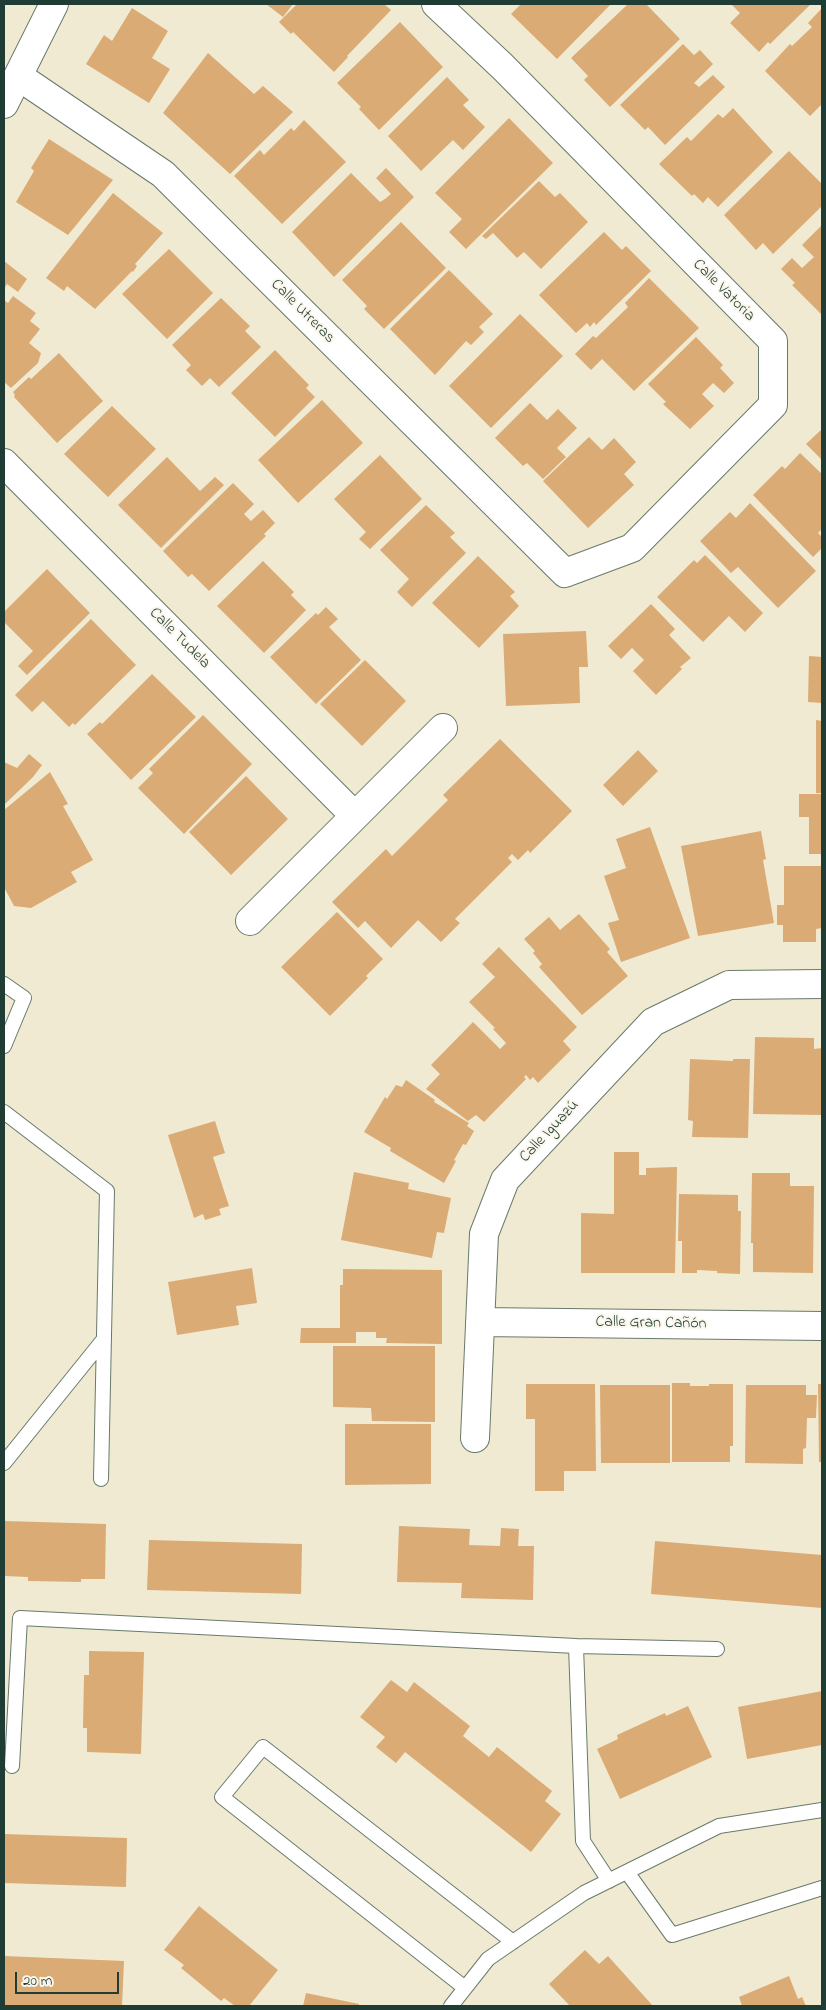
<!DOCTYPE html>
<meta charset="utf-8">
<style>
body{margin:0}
#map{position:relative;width:826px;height:2010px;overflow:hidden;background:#f1ead2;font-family:"Indie Flower",sans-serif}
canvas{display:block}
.frame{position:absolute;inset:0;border:5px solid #1f3d34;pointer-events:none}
.scale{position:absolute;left:15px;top:1972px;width:104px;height:22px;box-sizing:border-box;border:2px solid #1f3d34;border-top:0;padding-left:6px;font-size:15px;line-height:18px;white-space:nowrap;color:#1f3d34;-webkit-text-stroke:4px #fbf7ec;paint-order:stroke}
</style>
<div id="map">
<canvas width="826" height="2010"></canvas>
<div class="frame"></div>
<div class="scale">20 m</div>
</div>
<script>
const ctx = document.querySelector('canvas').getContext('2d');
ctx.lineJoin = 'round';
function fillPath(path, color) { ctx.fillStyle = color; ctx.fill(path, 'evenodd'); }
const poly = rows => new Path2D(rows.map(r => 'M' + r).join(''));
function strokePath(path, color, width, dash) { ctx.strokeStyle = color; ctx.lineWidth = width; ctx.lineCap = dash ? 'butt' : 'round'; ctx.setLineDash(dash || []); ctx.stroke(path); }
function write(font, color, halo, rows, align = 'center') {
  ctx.font = font + ' "Indie Flower",sans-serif'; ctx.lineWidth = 4; ctx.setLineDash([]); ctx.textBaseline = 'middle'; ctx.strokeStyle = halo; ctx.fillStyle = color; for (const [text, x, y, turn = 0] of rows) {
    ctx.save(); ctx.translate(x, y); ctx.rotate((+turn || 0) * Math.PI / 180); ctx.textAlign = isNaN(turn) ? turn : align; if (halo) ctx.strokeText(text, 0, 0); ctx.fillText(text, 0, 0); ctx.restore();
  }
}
const building = poly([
 [266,4,293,4,283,17],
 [297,4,384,4,391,10,347,56,348,57,334,72,293,32,291,34,279,22],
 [521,4,611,4,557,59,511,14],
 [628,4,646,4,680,39,610,107,584,80,588,76,571,58],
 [731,4,811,4,770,44,768,42,759,52,730,23,740,13],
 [132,8,168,31,152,58,170,69,149,103,86,64,104,35,112,41],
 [822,8,822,104,810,116,765,71,790,44,792,46,812,27,808,23],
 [400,22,443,67,379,130,359,109,361,107,337,83],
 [683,44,694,55,700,50,713,64,694,83,699,87,713,75,725,87,665,145,648,127,645,130,620,105],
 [208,53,254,94,263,86,293,112,230,174,163,113],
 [447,77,469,100,463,105,485,127,463,150,453,140,421,171,388,136],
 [733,108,773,152,718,207,708,197,703,203,694,194,692,196,659,164,687,137,691,141,718,114,723,118],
 [509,118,553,163,466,249,449,232,462,219,435,193],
 [304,120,346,162,282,224,234,176,260,150,264,155,291,128,294,131],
 [49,139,113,180,68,235,16,202,34,171,31,168],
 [789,151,822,184,822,206,773,254,763,243,756,250,724,215],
 [386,168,414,197,334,277,292,232,351,173,380,202,385,199,391,194,376,178],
 [539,181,555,197,560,193,588,222,541,269,524,252,517,258,493,233,486,239,482,236],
 [113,193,163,233,135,264,137,266,133,272,132,271,95,309,67,286,64,291,46,278],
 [401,222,446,268,384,329,364,309,367,306,342,280],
 [822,225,822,312,821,314,792,285,795,283,781,269,792,258,802,268,814,257,802,245],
 [604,232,622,250,626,246,651,271,596,325,594,322,590,327,587,323,576,333,539,295],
 [169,249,213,293,167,339,122,294],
 [4,261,27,279,18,292,7,284,4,289],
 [449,270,493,314,479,327,484,332,471,345,466,341,435,375,390,329],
 [649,278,699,328,634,391,602,359,591,370,575,354,593,336,596,338,628,307,625,303],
 [13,296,36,313,30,321,40,329,29,343,41,353,38,363,11,388,4,382,4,300,8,303],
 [221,298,250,326,245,331,261,347,219,387,210,378,202,386,186,370,191,365,172,345],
 [520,314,563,356,491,428,449,386],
 [696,337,723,365,720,368,734,383,724,393,713,383,702,394,714,406,690,429,663,404,666,402,648,384],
 [275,350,309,385,306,388,315,397,275,437,231,393],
 [59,353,103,401,57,443,14,397,15,395,13,392,29,377,31,379],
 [322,400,363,443,298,503,258,460],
 [530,403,547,420,558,409,577,428,557,448,566,457,543,479,527,463,523,466,495,438],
 [112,406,156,449,108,497,64,454],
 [822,429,822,460,806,444],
 [589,437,602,450,614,438,636,462,624,474,634,485,588,528,543,481],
 [800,453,822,474,822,529,818,533,822,537,822,548,813,557,753,495,782,466,785,469],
 [380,455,422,499,370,549,359,539,366,532,334,499],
 [167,457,200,491,215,477,224,485,161,548,118,505],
 [233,483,254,504,244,514,251,521,263,510,275,523,264,534,266,536,209,591,192,574,188,577,163,551],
 [750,503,816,571,778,608,738,567,731,573,700,541,730,512,736,518],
 [426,505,455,533,450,537,466,553,412,607,397,592,409,579,380,550],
 [705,555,763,613,745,632,729,616,703,642,657,597,694,560,697,563],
 [478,556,515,592,510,596,519,606,479,648,432,603],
 [263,561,294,592,291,595,306,610,264,653,217,606],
 [47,569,90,613,27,675,18,666,33,651,4,622,4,612],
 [651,604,675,629,669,635,691,658,680,667,682,669,656,695,633,671,644,660,632,648,621,659,608,646],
 [326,607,338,619,329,627,361,660,316,704,270,657,316,613,318,615],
 [91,619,136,665,75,725,73,723,69,727,43,701,32,712,15,695],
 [586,631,588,667,579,667,580,703,506,706,503,634],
 [809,656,822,657,822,703,808,702],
 [365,660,406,701,362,746,320,704],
 [152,674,196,717,131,780,87,734,100,722,102,724],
 [203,715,252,764,184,834,138,788,153,773,149,769],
 [816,720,822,721,822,793,816,793],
 [500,739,572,811,530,853,528,850,518,860,512,854,508,858,512,862,455,919,460,923,441,942,418,920,391,948,365,921,358,928,332,902,386,849,392,856,448,800,443,795],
 [638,750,658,771,623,806,603,785],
 [29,754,42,765,33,777,4,805,4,762,17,768],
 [50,772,68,804,63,806,93,860,71,872,77,882,31,908,14,906,4,887,4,810],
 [246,776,288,819,231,875,189,832],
 [799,794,822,794,822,854,809,854,809,817,799,817],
 [650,827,690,938,621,962,608,923,619,920,604,876,626,868,616,839],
 [761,831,766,859,763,860,774,923,698,936,681,846],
 [784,866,822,866,822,928,816,929,816,942,783,942,783,925,777,925,777,905,784,905],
 [337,912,383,959,366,976,368,978,330,1016,281,967],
 [579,914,610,949,607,952,628,976,582,1015,539,967,542,964,533,953,535,951,524,939,549,917,560,930],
 [499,947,577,1027,563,1041,571,1050,538,1083,533,1077,530,1080,526,1075,524,1077,526,1079,484,1122,476,1115,468,1121,426,1089,440,1074,431,1065,473,1022,500,1049,506,1043,493,1029,495,1028,469,1002,495,977,482,964],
 [755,1037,814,1038,814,1049,822,1048,822,1115,753,1114],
 [690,1059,733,1061,733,1059,750,1059,748,1138,692,1137,693,1121,688,1120],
 [406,1080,435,1100,434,1102,469,1123,467,1126,474,1131,466,1145,463,1144,454,1160,456,1161,444,1183,390,1151,391,1148,364,1132,385,1097,387,1099,396,1085,402,1087],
 [215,1121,225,1153,213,1157,229,1206,219,1209,221,1215,205,1220,203,1214,194,1218,168,1135],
 [614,1152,639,1152,639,1175,646,1175,646,1168,677,1167,675,1273,581,1273,581,1213,614,1214],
 [354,1172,409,1183,408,1189,451,1198,444,1233,437,1232,432,1258,341,1240],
 [752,1173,790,1173,790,1186,814,1186,813,1273,753,1272,753,1243,751,1243],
 [679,1194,738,1195,738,1211,741,1211,740,1274,717,1273,717,1271,697,1270,697,1273,682,1273,682,1241,678,1241],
 [252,1268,257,1303,236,1306,239,1325,177,1335,168,1282],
 [343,1269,442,1270,442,1344,386,1343,387,1338,376,1338,376,1332,356,1332,356,1343,300,1343,301,1328,340,1328,340,1285,343,1285],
 [333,1346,435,1346,435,1422,372,1421,371,1408,333,1407],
 [672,1383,690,1383,690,1386,709,1386,709,1384,733,1384,733,1446,730,1446,730,1462,672,1462],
 [526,1384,595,1384,596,1471,564,1471,564,1491,535,1491,535,1419,526,1419],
 [818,1384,822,1384,822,1462,819,1462],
 [600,1385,670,1385,670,1463,601,1463],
 [746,1385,806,1385,806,1395,817,1395,816,1418,807,1418,806,1448,803,1449,803,1464,745,1463],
 [345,1424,431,1424,431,1484,345,1485],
 [5,1521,106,1524,105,1579,81,1579,81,1582,28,1581,28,1577,4,1576],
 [399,1526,470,1529,469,1545,500,1546,501,1528,519,1529,518,1546,534,1546,533,1600,461,1598,462,1583,397,1582],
 [149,1540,302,1544,301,1594,147,1590],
 [655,1541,822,1555,822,1608,651,1594],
 [89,1651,144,1652,141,1754,87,1752,87,1728,83,1728,84,1675,89,1675],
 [391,1680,407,1692,414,1682,470,1726,463,1736,489,1757,497,1747,552,1791,545,1801,561,1814,531,1852,405,1752,396,1763,376,1747,385,1737,360,1717],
 [822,1691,822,1745,747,1759,738,1707],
 [688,1706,712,1757,620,1799,597,1749,618,1739,617,1735,665,1713,666,1716],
 [4,1834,127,1838,126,1887,4,1883],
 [199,1906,278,1970,249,2006,235,2006,224,1998,221,2001,181,1968,184,1965,164,1950],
 [585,1950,599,1964,608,1956,653,2006,570,2006,549,1984],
 [4,1956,124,1961,122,2006,4,2005],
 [789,1976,798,1999,802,1997,806,2006,742,2006,739,1997],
 [306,1993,359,2004,359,2006,303,2006]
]);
const lane = poly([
 [4,984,24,998,4,1046],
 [4,1112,107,1191,101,1479],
 [4,1463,104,1339],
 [12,1766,20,1618,576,1646],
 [627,1872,672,1935,822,1888],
 [609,1881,583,1841,576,1646,717,1649],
 [465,1988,222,1797,263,1747,513,1942],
 [451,2006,488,1959,584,1893,719,1826,822,1810]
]);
const street = poly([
 [18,76,163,174,565,573,632,548,773,405,773,341,503,67,436,4],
 [4,104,54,4],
 [4,463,354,815],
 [250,921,443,728],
 [480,1322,822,1326],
 [475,1438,484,1234,505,1180,653,1022,729,985,822,984]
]);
const streetNames = [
 ["Calle Vatoria",723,291,45],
 ["Calle Utreras",302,312,45],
 ["Calle Tudela",179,639,45],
 ["Calle Iguazú",550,1132,-47],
 ["Calle Gran Cañón",651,1324,1]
];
fillPath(building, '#daab75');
strokePath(lane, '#687a6b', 16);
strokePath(street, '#687a6b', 30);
strokePath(lane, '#fff', 14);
strokePath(street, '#fff', 28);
write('16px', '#1f3d34', '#fbf7ec', streetNames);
</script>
